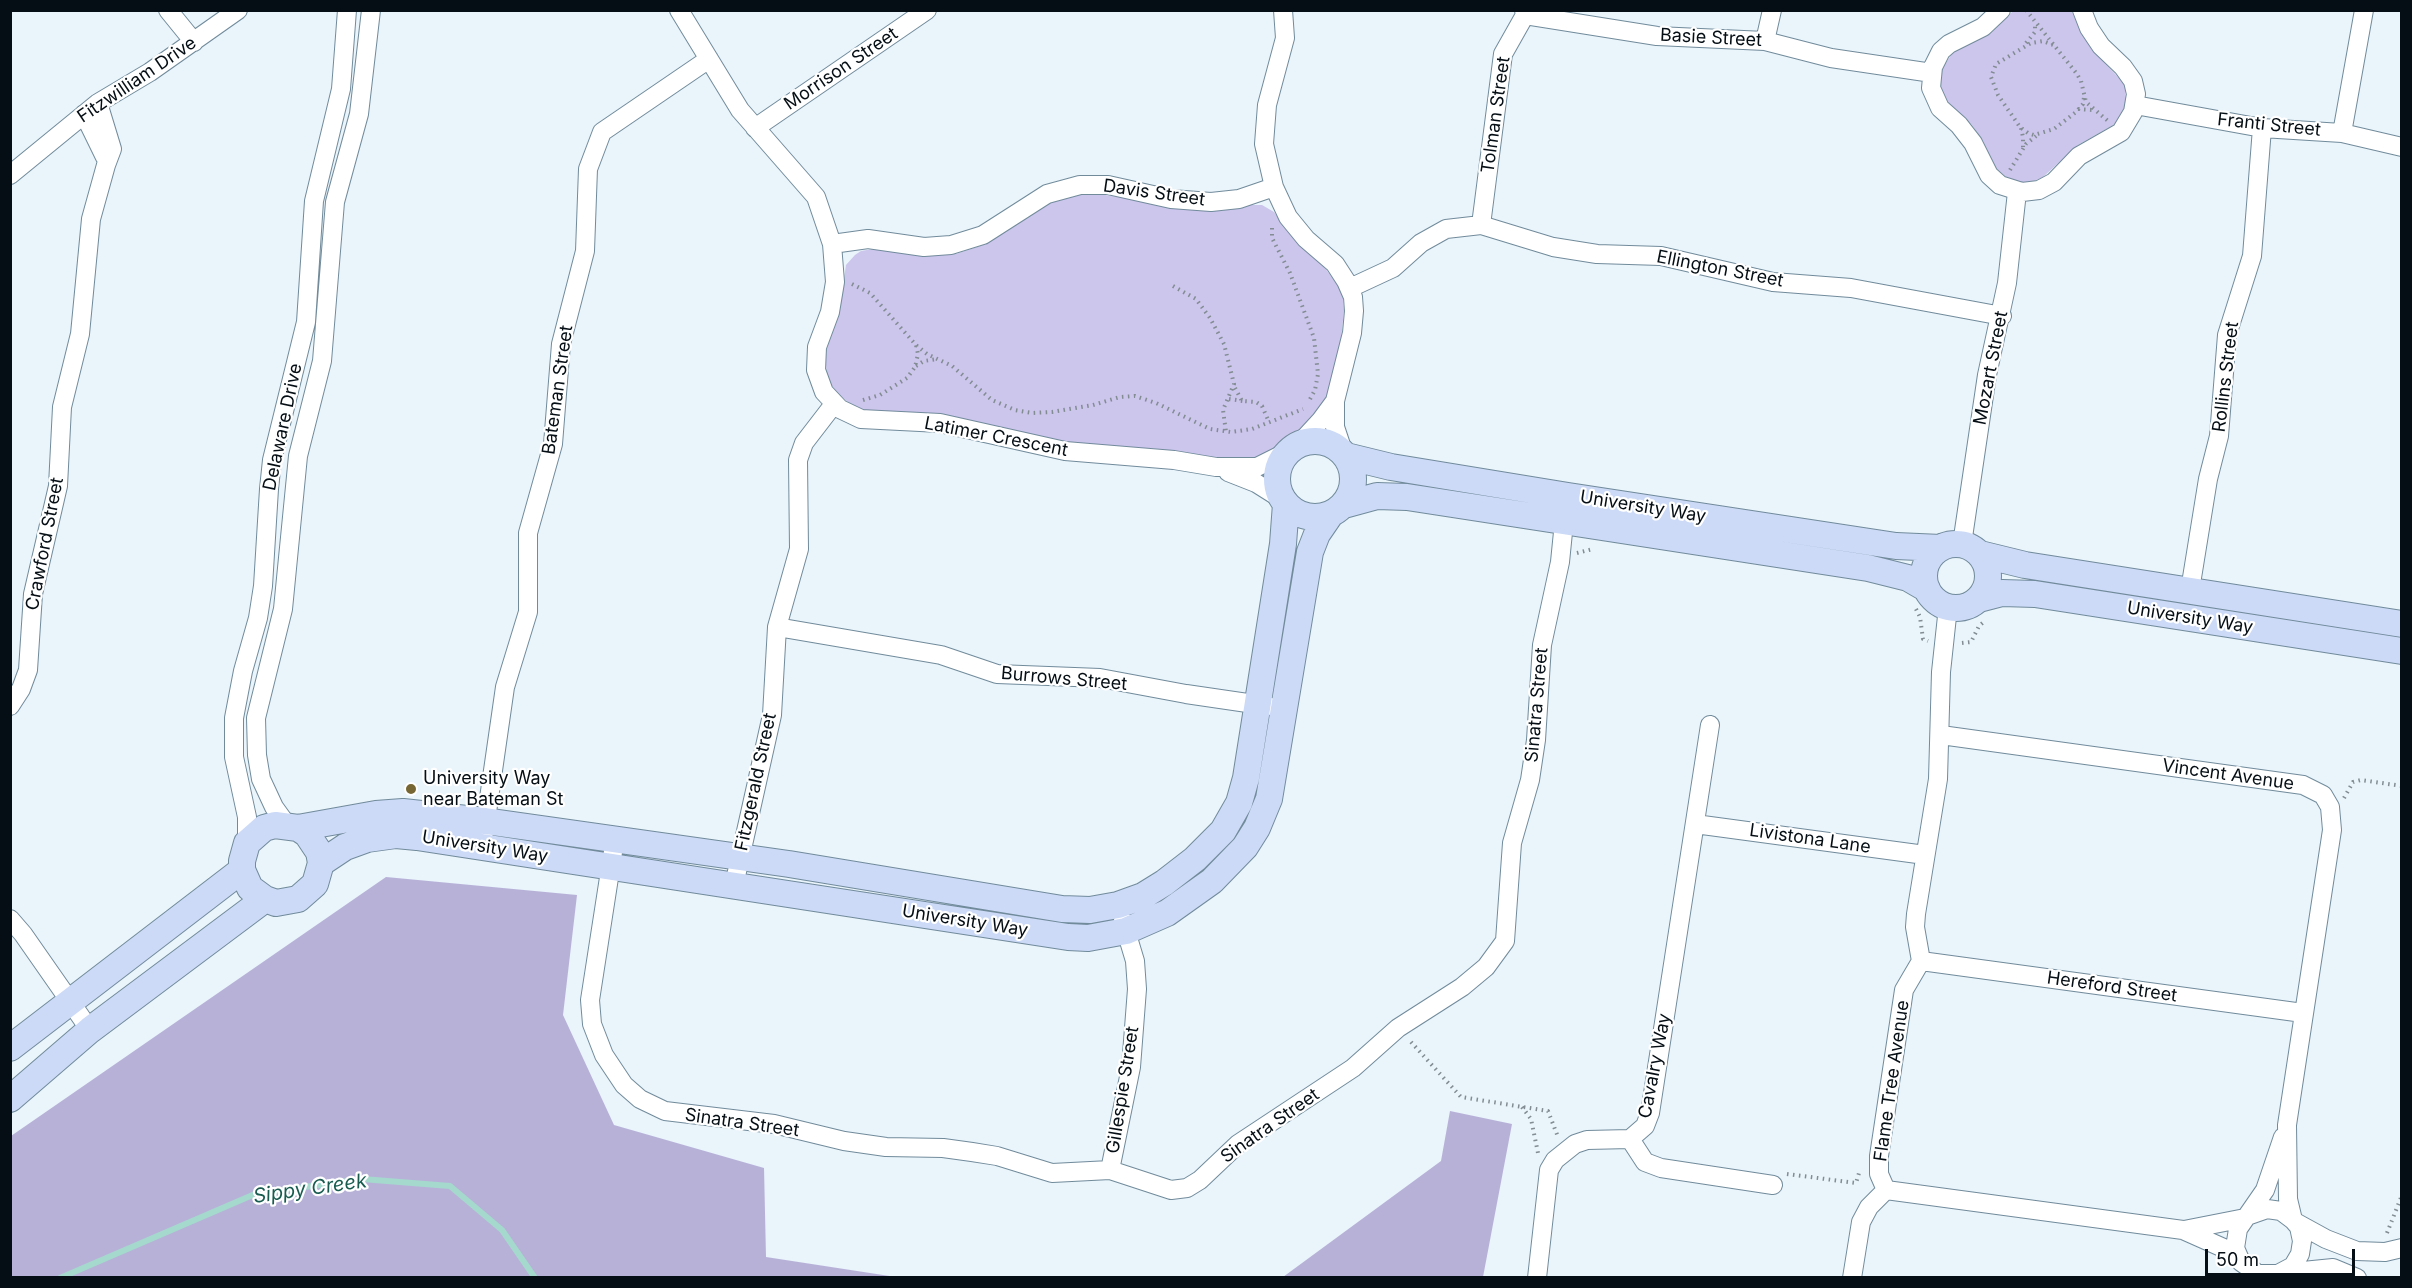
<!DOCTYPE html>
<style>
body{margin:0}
#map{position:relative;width:2412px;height:1288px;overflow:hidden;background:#e9f4fb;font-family:Inter,sans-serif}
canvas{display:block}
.frame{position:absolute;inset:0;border:12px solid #050e14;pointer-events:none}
.scale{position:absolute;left:2205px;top:1249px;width:150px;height:27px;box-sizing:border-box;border:3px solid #050e14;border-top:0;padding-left:8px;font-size:18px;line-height:21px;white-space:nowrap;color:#050e14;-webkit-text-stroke:4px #fff;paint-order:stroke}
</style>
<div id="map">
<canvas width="2412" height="1288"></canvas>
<div class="frame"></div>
<div class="scale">50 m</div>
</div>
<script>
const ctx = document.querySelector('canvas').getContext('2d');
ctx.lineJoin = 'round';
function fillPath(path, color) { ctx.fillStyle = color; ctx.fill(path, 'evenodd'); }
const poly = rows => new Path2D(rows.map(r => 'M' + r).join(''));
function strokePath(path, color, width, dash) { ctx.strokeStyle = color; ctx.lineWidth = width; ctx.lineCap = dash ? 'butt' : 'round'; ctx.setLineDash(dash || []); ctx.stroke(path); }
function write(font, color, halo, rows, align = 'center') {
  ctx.font = font + ' Inter,sans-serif'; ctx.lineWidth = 4.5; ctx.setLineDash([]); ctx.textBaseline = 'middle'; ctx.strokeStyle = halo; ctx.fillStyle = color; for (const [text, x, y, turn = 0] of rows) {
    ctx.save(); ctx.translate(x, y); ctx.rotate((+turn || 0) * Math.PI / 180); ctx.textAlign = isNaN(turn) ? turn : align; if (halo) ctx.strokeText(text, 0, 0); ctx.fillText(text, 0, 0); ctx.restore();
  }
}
const green = poly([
 [2071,10,2083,35,2092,50,2122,81,2125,87,2126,105,2115,124,2078,145,2043,177,2032,182,2019,182,2008,179,1996,168,1983,141,1972,125,1947,101,1940,86,1940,72,1953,52,1993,31,2013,11],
 [1091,193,1216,211,1242,208,1250,205,1262,205,1274,212,1293,238,1325,268,1340,288,1343,298,1344,310,1341,340,1328,394,1321,408,1303,428,1287,437,1271,453,1244,462,1159,449,1090,446,1044,439,951,416,866,411,850,404,835,391,827,377,825,354,840,308,846,265,855,255,861,251,873,249,920,255,956,254,986,244,1052,202,1076,195]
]);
const forest = poly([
 [386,877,577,895,563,1015,614,1125,764,1168,766,1257,896,1277,11,1277,11,1136],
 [1450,1111,1512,1124,1483,1277,1283,1277,1441,1161]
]);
const stream = poly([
 [60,1278,255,1194,362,1179,450,1186,502,1230,535,1278]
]);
const path = poly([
 [2026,10,2077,74,2081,81,2086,102,2108,121],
 [2026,43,2035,32,2035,24],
 [2053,45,2043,41,2031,43,1996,64,1991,77,1998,95,2020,127,2028,133,2034,135,2054,129,2076,112,2083,104,2084,97],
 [2078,109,2093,110],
 [2021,128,2023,137,2023,147],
 [2010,170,2026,144,2036,136],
 [1272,228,1272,238,1290,273,1314,338,1318,374,1315,390,1309,401],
 [852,284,870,293,916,345,927,354,952,366,992,400,1015,410,1032,413,1052,412,1093,405,1120,397,1135,396,1156,403,1210,429,1231,432,1252,429,1303,409],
 [1173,286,1196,299,1210,318,1224,344,1234,384,1223,410,1226,432],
 [916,366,924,361,937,359],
 [1235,388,1242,401,1256,402,1262,406,1269,422],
 [1229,399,1243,401],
 [863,400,880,395,907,378,915,367,918,354,916,345],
 [1577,553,1593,549],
 [1916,609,1920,617,1923,639,1928,641],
 [1962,643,1971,642,1979,626,1985,621],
 [2344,798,2353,782,2361,780,2402,786],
 [1411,1042,1461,1097,1548,1111,1558,1137],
 [1522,1107,1531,1119,1538,1153],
 [1787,1174,1856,1183,1859,1173],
 [2387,1233,2402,1195]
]);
const street = poly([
 [168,10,194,42],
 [679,10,740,110,816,197,832,244,835,282,830,312,817,347,816,370,824,392,840,409,861,419,940,423,1065,451,1174,460,1216,467,1257,467,1289,451],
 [1283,10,1285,38,1267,105,1264,144,1274,187,1288,217,1306,239,1335,264,1346,281,1353,297,1354,311,1352,333,1335,401,1335,427,1344,454],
 [2001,10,1983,27,1949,44,1941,51,1933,67,1931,88,1940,108,1959,125,1973,143,1989,175,2000,185,2022,192,2039,190,2054,182,2079,156,2121,132,2133,112,2136,94,2133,81,2123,67,2101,46,2089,28,2082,10],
 [1525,15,1657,36,1765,41,1831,58,1932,73],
 [1765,41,1772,10],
 [2135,105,2262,128,2342,133,2402,147],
 [84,114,105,157],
 [755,128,927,10],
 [2342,133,2364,10],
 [10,175,98,103,150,72,238,10],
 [1481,225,1503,54,1525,15,1524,10],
 [832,244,868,239,924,247,951,245,983,235,1047,194,1080,185,1108,185,1171,199,1211,202,1239,199,1274,187],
 [1350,288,1393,268,1421,243,1446,229,1481,225,1553,247,1597,254,1661,256,1773,282,1851,288,2002,316],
 [1298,445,1321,420,1335,401],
 [1228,472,1256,483,1283,500],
 [1962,544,1987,375,2007,283,2017,192],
 [2190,590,2208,479,2219,436,2227,335,2252,256,2262,128],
 [777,627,941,655,997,674,1100,678,1186,694,1268,706],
 [10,706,21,689,28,670,33,594,58,486,62,407,80,334,91,219,106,165,112,149,98,103],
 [1941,735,2303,785,2323,795,2330,807,2332,830,2287,1125,2288,1199,2293,1220],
 [1695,824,1925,855],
 [287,825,274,807,261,779,257,755,256,718,283,609,298,456,322,361,335,202,359,114,371,10],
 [484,833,505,687,528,612,528,533,553,444,561,344,585,251,588,169,602,132,709,59],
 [615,839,590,1000,592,1024,604,1055,624,1085,640,1099,665,1111,774,1124,844,1141,886,1147,943,1148,972,1152,997,1156,1052,1173,1110,1170,1171,1190,1187,1188,1200,1180,1238,1144,1353,1068,1398,1028,1462,987,1486,967,1505,941,1512,843,1530,780,1536,740,1542,645,1560,562,1564,522],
 [247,843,247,817,234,757,234,718,243,671,258,618,263,586,269,489,272,460,306,322,314,201,341,89,347,10],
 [734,885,772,715,777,627,799,549,798,460,804,443,834,404],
 [10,919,23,934,90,1030],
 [1921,961,2303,1013],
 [1630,1139,1645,1162,1661,1168,1773,1185],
 [1110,1170,1131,1067,1137,989,1135,961,1123,921],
 [1886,1190,1879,1174,1879,1156,1904,990,1921,961,1915,927,1916,914,1938,779,1941,672,1948,607],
 [1886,1190,2183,1230,2237,1254],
 [2247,1216,2267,1209,2281,1211,2293,1220,2299,1227,2302,1241,2300,1254,2293,1266,2278,1274,2258,1274,2241,1262,2235,1248,2238,1229,2265,1190,2283,1137],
 [2295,1222,2326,1239,2357,1251,2385,1252,2402,1248],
 [2184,1230,2245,1218],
 [2283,1273,2333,1268,2357,1278],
 [1537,1278,1549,1170,1555,1160,1575,1144,1587,1140,1630,1139,1645,1126,1650,1113,1710,725],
 [1852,1278,1861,1222,1869,1207,1886,1190]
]);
const secondary = poly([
 '1277 479a38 38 0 1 1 76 0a38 38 0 1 1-76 0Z',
 [1346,456,1391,467,1568,496,1896,546,1941,548],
 [1344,505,1377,496,1407,497,1868,568,1908,578,1927,589],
 '1924 576a32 32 0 1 1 64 0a32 32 0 1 1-64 0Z',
 [1980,554,2025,565,2402,624],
 [1979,599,2002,593,2035,594,2402,651],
 [298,828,307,834,319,852,321,863,315,884,298,899,276,903,265,899,250,888,242,870,242,861,247,843,264,828,275,825,298,828,376,814,403,812,485,821,789,864,1062,909,1090,910,1118,905,1143,896,1164,883,1195,859,1223,831,1239,803,1246,778,1283,544,1286,504],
 [321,863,345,847,367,839,396,835,417,837,1068,937,1088,938,1126,931,1167,913,1212,881,1245,847,1257,828,1269,799,1310,552,1317,534,1330,515],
 [10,1048,242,870],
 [10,1099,90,1030,265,899]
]);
const markers = [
 [411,789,6,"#756633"]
];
const streetNames = [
 ["Basie Street",1711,38,3],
 ["Morrison Street",841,69,-34],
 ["Fitzwilliam Drive",137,80,-34],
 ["Tolman Street",1496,115,-82],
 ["Franti Street",2269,125,6],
 ["Davis Street",1154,193,8],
 ["Ellington Street",1720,269,11],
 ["Mozart Street",1991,368,-79],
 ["Rollins Street",2226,377,-83],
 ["Bateman Street",558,390,-82],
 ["Delaware Drive",283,427,-78],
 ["Latimer Crescent",996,437,11],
 ["University Way",1643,507,9],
 ["Crawford Street",45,544,-79],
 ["University Way",2190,618,9],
 ["Burrows Street",1064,679,5],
 ["Sinatra Street",1537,705,-85],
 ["Vincent Avenue",2228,775,8],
 ["Fitzgerald Street",756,782,-78],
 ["Livistona Lane",1810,839,8],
 ["University Way",485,847,9],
 ["University Way",965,921,9],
 ["Hereford Street",2112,987,8],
 ["Cavalry Way",1655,1066,-79],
 ["Flame Tree Avenue",1892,1081,-82],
 ["Gillespie Street",1123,1090,-81],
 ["Sinatra Street",742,1123,8],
 ["Sinatra Street",1270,1126,-35]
];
const poiNames = [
 ["University Way",423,779],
 ["near Bateman St",423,800]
];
const waterNames = [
 ["Sippy Creek",310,1189,-8]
];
fillPath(green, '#ccc5ec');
fillPath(forest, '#b7b1d8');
strokePath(stream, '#a5d9cd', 6);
strokePath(street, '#718b9b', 20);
strokePath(secondary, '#718b9b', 28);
strokePath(path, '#828c92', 4, [1.5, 4.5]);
strokePath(street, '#fff', 18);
strokePath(secondary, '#ccdaf7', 26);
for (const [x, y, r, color] of markers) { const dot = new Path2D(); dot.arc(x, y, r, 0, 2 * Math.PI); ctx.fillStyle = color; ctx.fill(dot); strokePath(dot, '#fff', 2); }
write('18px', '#050e14', '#fff', streetNames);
write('18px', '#050e14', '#fff', poiNames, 'left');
write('italic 20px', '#185c50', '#fff', waterNames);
</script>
